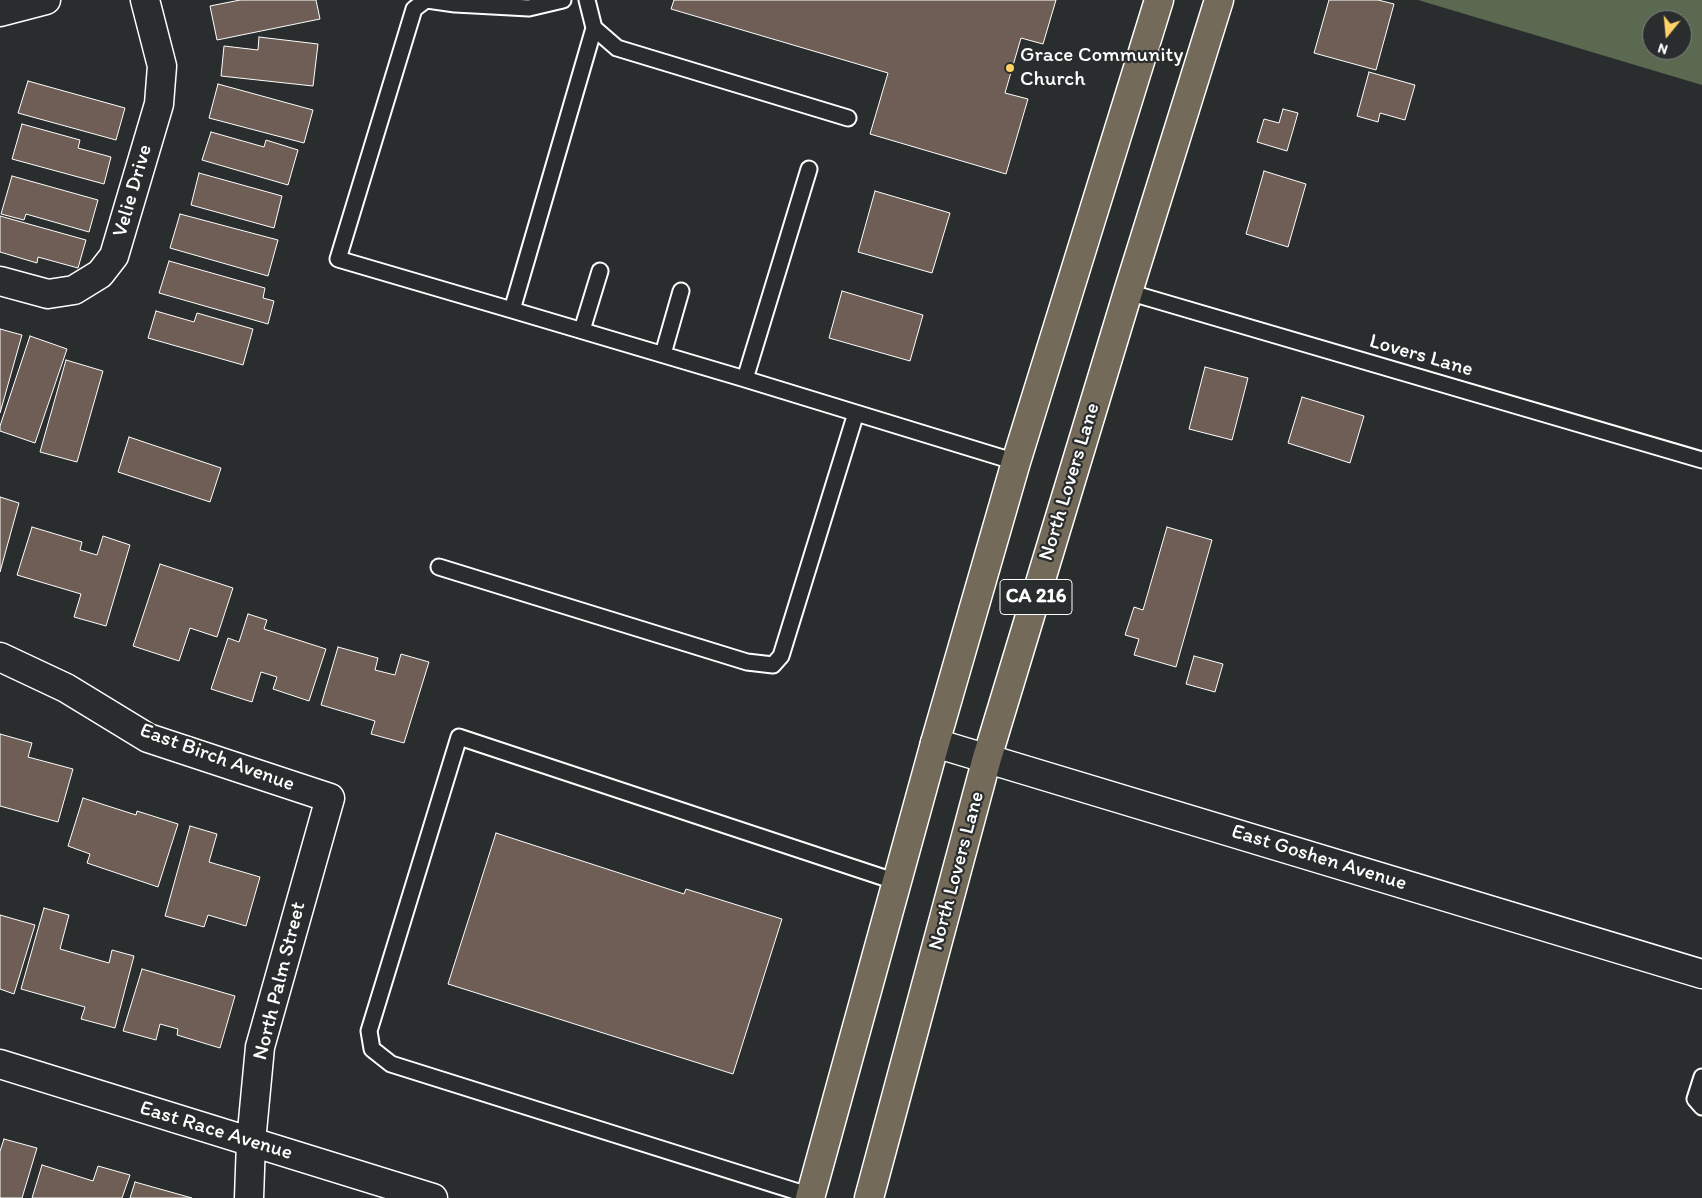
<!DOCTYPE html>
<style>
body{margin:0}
#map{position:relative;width:1702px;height:1198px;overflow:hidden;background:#2a2d2e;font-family:Itim,sans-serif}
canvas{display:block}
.north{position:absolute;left:1642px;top:10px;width:50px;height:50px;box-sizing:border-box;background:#2a2d2e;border:1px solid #7f8182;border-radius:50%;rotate:197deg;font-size:14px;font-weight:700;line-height:20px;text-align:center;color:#fff}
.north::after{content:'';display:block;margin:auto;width:18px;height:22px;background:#ffd166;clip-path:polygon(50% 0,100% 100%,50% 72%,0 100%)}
</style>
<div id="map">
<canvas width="1702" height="1198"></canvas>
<div class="north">N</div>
</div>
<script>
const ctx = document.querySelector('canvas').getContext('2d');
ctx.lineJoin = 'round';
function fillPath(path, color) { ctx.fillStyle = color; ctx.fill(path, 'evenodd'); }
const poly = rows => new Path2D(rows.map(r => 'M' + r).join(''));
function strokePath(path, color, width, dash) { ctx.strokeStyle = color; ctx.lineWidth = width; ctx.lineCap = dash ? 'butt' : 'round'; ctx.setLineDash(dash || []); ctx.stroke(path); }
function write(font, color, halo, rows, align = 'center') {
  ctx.font = font + ' Itim,sans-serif'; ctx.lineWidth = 4.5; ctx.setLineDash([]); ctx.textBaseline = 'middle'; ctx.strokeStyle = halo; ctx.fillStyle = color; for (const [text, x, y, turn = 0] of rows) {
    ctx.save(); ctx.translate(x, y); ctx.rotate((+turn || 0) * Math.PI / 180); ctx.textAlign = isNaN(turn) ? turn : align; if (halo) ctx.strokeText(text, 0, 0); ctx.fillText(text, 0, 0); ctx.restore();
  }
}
const green = poly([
 [1418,0,1702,0,1702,85],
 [1652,20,1682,20,1682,50,1652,50]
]);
const building = poly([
 [240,0,316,0,320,19,217,40,210,6,240,0],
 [674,0,1056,0,1043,44,1021,38,1005,93,1028,99,1006,174,870,134,888,73,671,9,674,0],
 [1329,0,1378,0,1394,4,1376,70,1314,53,1329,0],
 [259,37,318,44,313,86,221,76,224,46,258,50,259,37],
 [1369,72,1415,85,1405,120,1380,113,1378,122,1357,116,1369,72],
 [28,81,125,108,116,140,18,113,28,81],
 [218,84,313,110,304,143,209,118,218,84],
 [1283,109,1298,113,1287,151,1257,142,1264,119,1279,123,1283,109],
 [22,124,80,140,78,148,111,157,104,184,12,159,22,124],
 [211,132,264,147,266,140,298,150,288,185,202,160,211,132],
 [1264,171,1306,184,1288,247,1246,234,1264,171],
 [199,173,282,196,274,228,191,205,199,173],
 [12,176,98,200,89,232,26,214,24,220,1,214,12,176],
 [875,191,950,213,932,273,858,252,875,191],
 [180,214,278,240,268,276,170,248,180,214],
 [0,216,86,240,78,268,38,257,37,263,0,252,0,216],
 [169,261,265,288,263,298,274,301,268,324,159,293,169,261],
 [842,291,923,315,910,361,829,338,842,291],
 [156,311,194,322,197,313,253,329,243,365,148,338,156,311],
 [0,329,22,335,0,413,0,329],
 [30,336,67,349,35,443,0,431,0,426,30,336],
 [66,360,103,371,77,462,40,452,66,360],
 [1205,367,1248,378,1232,440,1189,429,1205,367],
 [1302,397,1364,416,1350,463,1288,443,1302,397],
 [129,437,221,468,210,502,118,472,129,437],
 [0,497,19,503,0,572,0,497],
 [32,527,82,542,80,550,97,555,103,536,130,545,106,626,74,617,81,594,17,575,32,527],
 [1167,527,1212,540,1176,667,1134,655,1139,639,1125,635,1134,607,1143,610,1167,527],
 [160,564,233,588,217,637,190,628,179,661,133,646,160,564],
 [248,614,267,620,264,629,326,649,309,701,273,689,277,677,261,672,252,702,211,689,228,638,239,642,248,614],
 [338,647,378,658,375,670,395,675,401,654,429,662,404,743,371,734,375,721,321,705,338,647],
 [1194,656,1223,664,1215,692,1186,684,1194,656],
 [0,734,32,743,28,757,73,769,58,822,0,806,0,734],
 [83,798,136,815,137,811,178,824,158,887,87,863,90,854,68,846,83,798],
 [190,826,217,834,209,862,260,877,246,926,208,915,204,927,165,916,190,826],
 [496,833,684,894,686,889,782,919,733,1074,448,984,496,833],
 [44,908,69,915,60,949,109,963,112,950,134,956,115,1028,81,1019,85,1007,21,989,44,908],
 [0,915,35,925,14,994,0,989,0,915],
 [142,969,235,996,220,1048,177,1035,178,1029,160,1024,156,1040,123,1031,142,969],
 [4,1139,37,1148,22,1198,0,1198,0,1151,4,1139],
 [42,1165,93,1181,98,1166,130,1175,122,1198,32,1198,42,1165],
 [135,1182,192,1198,130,1198,135,1182]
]);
const service = poly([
 [426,0,414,9,338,259,512,310,594,28],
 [427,0,455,4,529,8,563,0],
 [587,0,594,28,617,48,848,118],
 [1128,292,1702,460],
 [512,310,745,379],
 [582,330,600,271],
 [663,354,681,291],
 [856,413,1016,462],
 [439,567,747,662,773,665,781,656,856,413,745,379,809,169],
 [1702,1077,1695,1099,1702,1107],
 [811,1196,391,1064,372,1049,369,1031,459,737,897,882]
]);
const minor = poly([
 [0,281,48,294,74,290,100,274,114,256,159,104,162,66,145,0],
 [0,657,66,688,148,738,330,798,260,1047,251,1142,249,1198],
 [0,1064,433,1198]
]);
const tertiary = poly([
 [0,12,46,0],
 [935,743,1702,974]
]);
const primary = poly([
 [810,1198,935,743,1016,462,1159,0],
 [869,1198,987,758,1128,292,1219,0]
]);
const markers = [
 [1010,68,5,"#ffd166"]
];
const shields = [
 [1036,597,72]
];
const shieldNames = [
 ["CA 216",1036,597]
];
const poiNames = [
 ["Grace Community",1020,56],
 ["Church",1020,80]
];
const streetNames = [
 ["Velie Drive",133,191,-74],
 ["Lovers Lane",1421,356,16],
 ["North Lovers Lane",1070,482,-73],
 ["East Birch Avenue",217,758,20],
 ["East Goshen Avenue",1319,858,17],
 ["North Lovers Lane",957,871,-75],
 ["North Palm Street",280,981,-76],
 ["East Race Avenue",216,1131,17]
];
fillPath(green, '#5c6951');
fillPath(building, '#6e5e55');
strokePath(building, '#fff', 1);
strokePath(service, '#fff', 19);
strokePath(minor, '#fff', 31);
strokePath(tertiary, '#fff', 31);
strokePath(primary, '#fff', 31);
strokePath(service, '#2a2d2e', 15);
strokePath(minor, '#2a2d2e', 28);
strokePath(tertiary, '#2a2d2e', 28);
strokePath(primary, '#746a5a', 28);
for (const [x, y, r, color] of markers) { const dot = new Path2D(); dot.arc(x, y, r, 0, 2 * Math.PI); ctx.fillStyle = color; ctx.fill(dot); strokePath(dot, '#2a2d2e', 2); }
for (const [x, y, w] of shields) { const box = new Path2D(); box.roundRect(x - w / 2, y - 17.5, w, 35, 4); ctx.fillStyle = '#2a2d2e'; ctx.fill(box); strokePath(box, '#fff', 1); }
write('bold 20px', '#fff', null, shieldNames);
write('21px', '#fff', '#2a2d2e', poiNames, 'left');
write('21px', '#fff', '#2a2d2e', streetNames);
</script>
